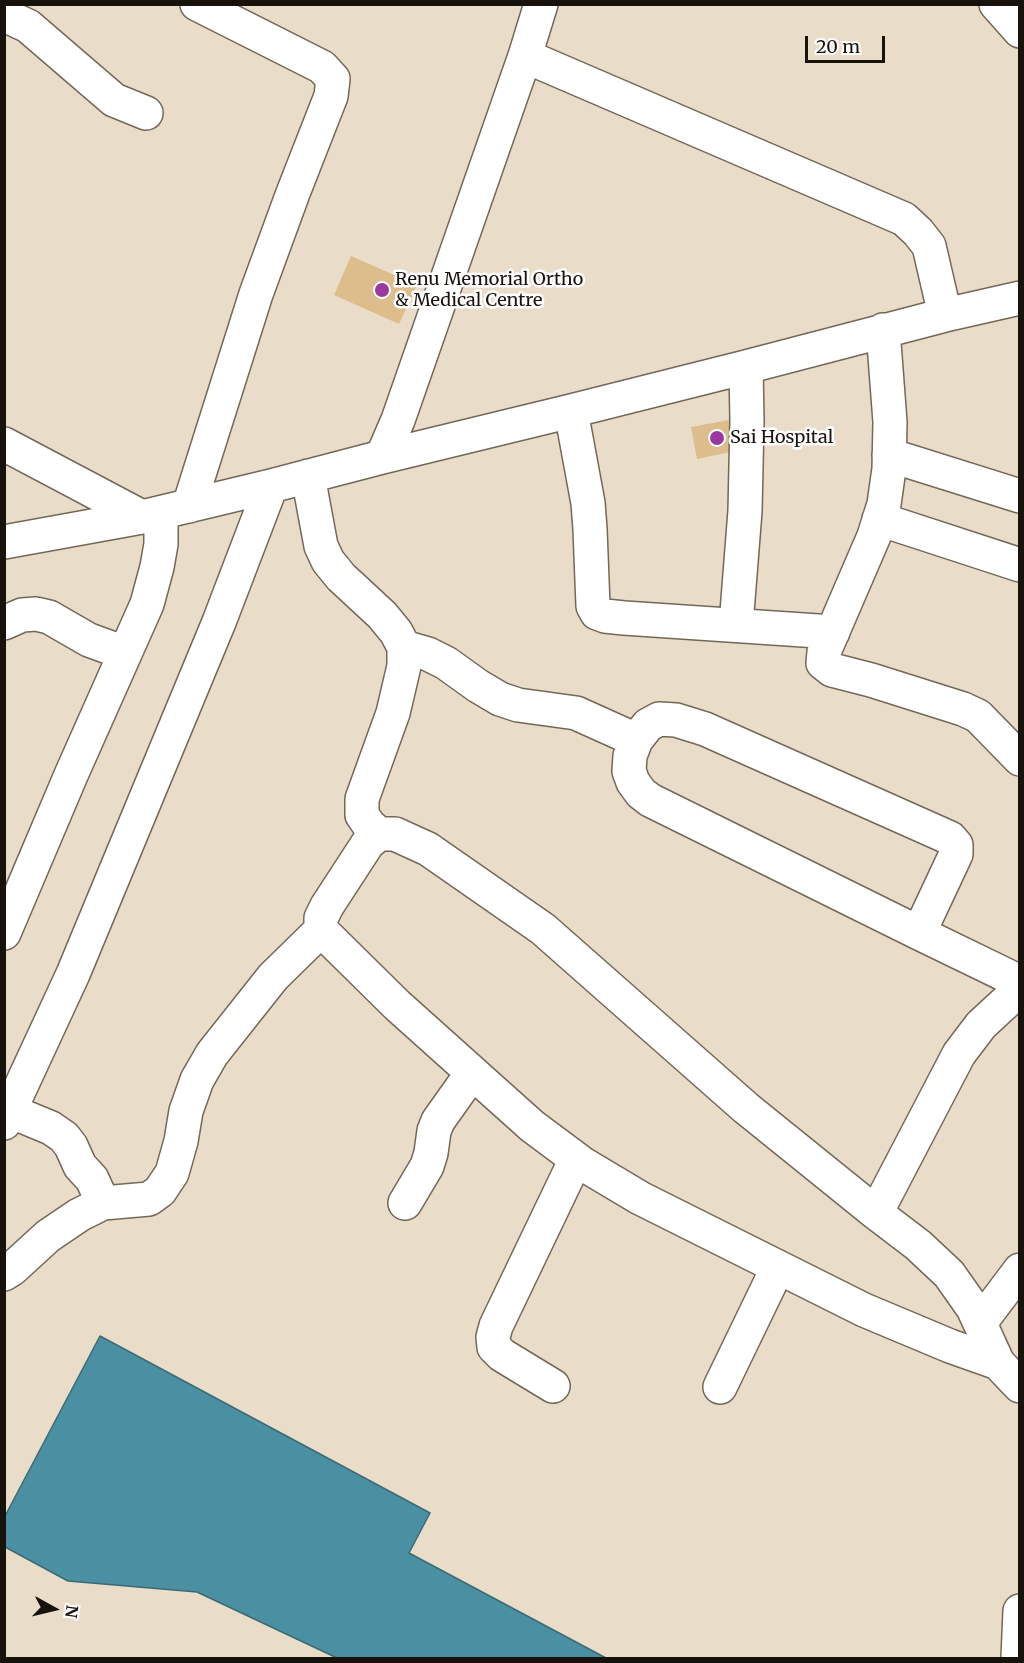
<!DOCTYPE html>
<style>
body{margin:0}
#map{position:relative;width:1024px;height:1663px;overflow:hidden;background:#e9ddca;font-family:Merriweather,serif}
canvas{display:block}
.frame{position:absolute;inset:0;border:6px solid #17130c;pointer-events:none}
.north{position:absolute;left:24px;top:1579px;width:60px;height:60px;-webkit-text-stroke:4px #fff;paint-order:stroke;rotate:98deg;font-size:16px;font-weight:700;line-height:24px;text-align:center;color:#17130c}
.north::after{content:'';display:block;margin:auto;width:21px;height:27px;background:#17130c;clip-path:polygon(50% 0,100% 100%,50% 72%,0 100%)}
.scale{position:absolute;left:805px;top:36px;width:80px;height:27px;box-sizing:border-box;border:3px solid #17130c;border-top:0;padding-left:8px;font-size:18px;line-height:21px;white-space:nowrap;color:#17130c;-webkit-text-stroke:4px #fff;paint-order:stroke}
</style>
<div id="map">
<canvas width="1024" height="1663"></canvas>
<div class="frame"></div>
<div class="north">N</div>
<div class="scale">20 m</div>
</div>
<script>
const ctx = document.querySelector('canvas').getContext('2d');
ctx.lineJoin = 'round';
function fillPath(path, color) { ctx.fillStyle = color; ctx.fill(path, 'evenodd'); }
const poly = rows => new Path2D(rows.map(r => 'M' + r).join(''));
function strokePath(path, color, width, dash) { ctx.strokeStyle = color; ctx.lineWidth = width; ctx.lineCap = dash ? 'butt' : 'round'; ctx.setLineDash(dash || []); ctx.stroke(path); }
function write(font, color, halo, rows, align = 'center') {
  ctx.font = font + ' Merriweather,serif'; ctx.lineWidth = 5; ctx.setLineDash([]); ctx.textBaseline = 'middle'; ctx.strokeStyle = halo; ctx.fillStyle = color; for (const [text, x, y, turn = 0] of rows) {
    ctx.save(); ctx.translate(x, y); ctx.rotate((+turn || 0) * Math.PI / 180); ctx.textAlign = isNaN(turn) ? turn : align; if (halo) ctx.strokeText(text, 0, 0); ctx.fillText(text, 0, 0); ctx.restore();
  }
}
const water = poly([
 [100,1336,430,1513,409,1553,606,1658,337,1658,197,1592,68,1581,5,1547,5,1516,100,1336]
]);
const building = poly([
 [351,256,417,285,399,324,334,295],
 [729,420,735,451,697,459,691,427]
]);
const minor = poly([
 [996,4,1020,31],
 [4,15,28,26,114,100,146,113],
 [525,56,904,219,918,232,929,246,945,315],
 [883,330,890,422,889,469,884,504,874,536,824,652,823,663,832,670,871,680,963,709,978,716,1020,759],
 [571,411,588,503,590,529,593,606,597,613,605,616,624,618,833,632],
 [4,444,142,517],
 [889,455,1020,496],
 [382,457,398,420,525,56,541,4],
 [308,476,321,546,328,561,341,577,382,615,396,632,404,647,404,666,393,713,362,799,362,815,369,825,379,834],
 [189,506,256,294,293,193,331,96,333,79,322,67,197,4],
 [879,519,1020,565],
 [4,542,142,517,271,486,382,457,571,411,746,367,945,315,1020,298],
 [4,623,22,615,36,614,49,617,89,640,125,653],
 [736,625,745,511,747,421,746,367],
 [404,647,428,654,446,663,478,686,500,699,518,705,576,713,636,740],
 [4,933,71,775,147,604,157,567,161,544,161,513],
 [919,933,956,854,956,845,950,838,705,729,676,720,659,719,648,725,636,740,630,756,629,771,633,782,641,793,650,800,826,887,919,933,1020,982],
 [10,1111,51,1128,64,1137,71,1146,80,1166,92,1179,103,1203],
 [4,1123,73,974,219,622,271,486],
 [405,1203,427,1166,431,1153,434,1131,438,1121,472,1073],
 [876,1213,959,1054,981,1025,1020,989],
 [4,1274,12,1269,48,1236,79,1215,103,1203,149,1199,160,1191,172,1173,181,1141,186,1111,197,1080,212,1054,273,977,321,930],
 [980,1323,1020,1270],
 [998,1363,950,1346,864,1310,640,1198,583,1164,532,1126,397,1005,321,930,321,918,327,906,368,843,379,834,395,834,428,849,543,929,746,1108,876,1213,918,1245,949,1274,973,1308,998,1363,1020,1386],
 [553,1386,502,1355,494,1347,493,1337,496,1326,576,1159],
 [720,1387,778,1267],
 [1018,1658,1020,1611]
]);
const markers = [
 [382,290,8,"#9a389e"],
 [717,438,8,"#9a389e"]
];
const poiNames = [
 ["Renu Memorial Ortho",395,280],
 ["& Medical Centre",395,301],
 ["Sai Hospital",730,438]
];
fillPath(water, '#4a90a2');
strokePath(water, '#3b6a75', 1.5);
fillPath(building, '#dcbd8b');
strokePath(minor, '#736858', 36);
strokePath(minor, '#fff', 33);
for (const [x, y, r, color] of markers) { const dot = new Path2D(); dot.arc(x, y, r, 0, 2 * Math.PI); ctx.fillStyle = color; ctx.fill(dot); strokePath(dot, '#fff', 2); }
write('18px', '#17130c', '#fff', poiNames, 'left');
</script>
